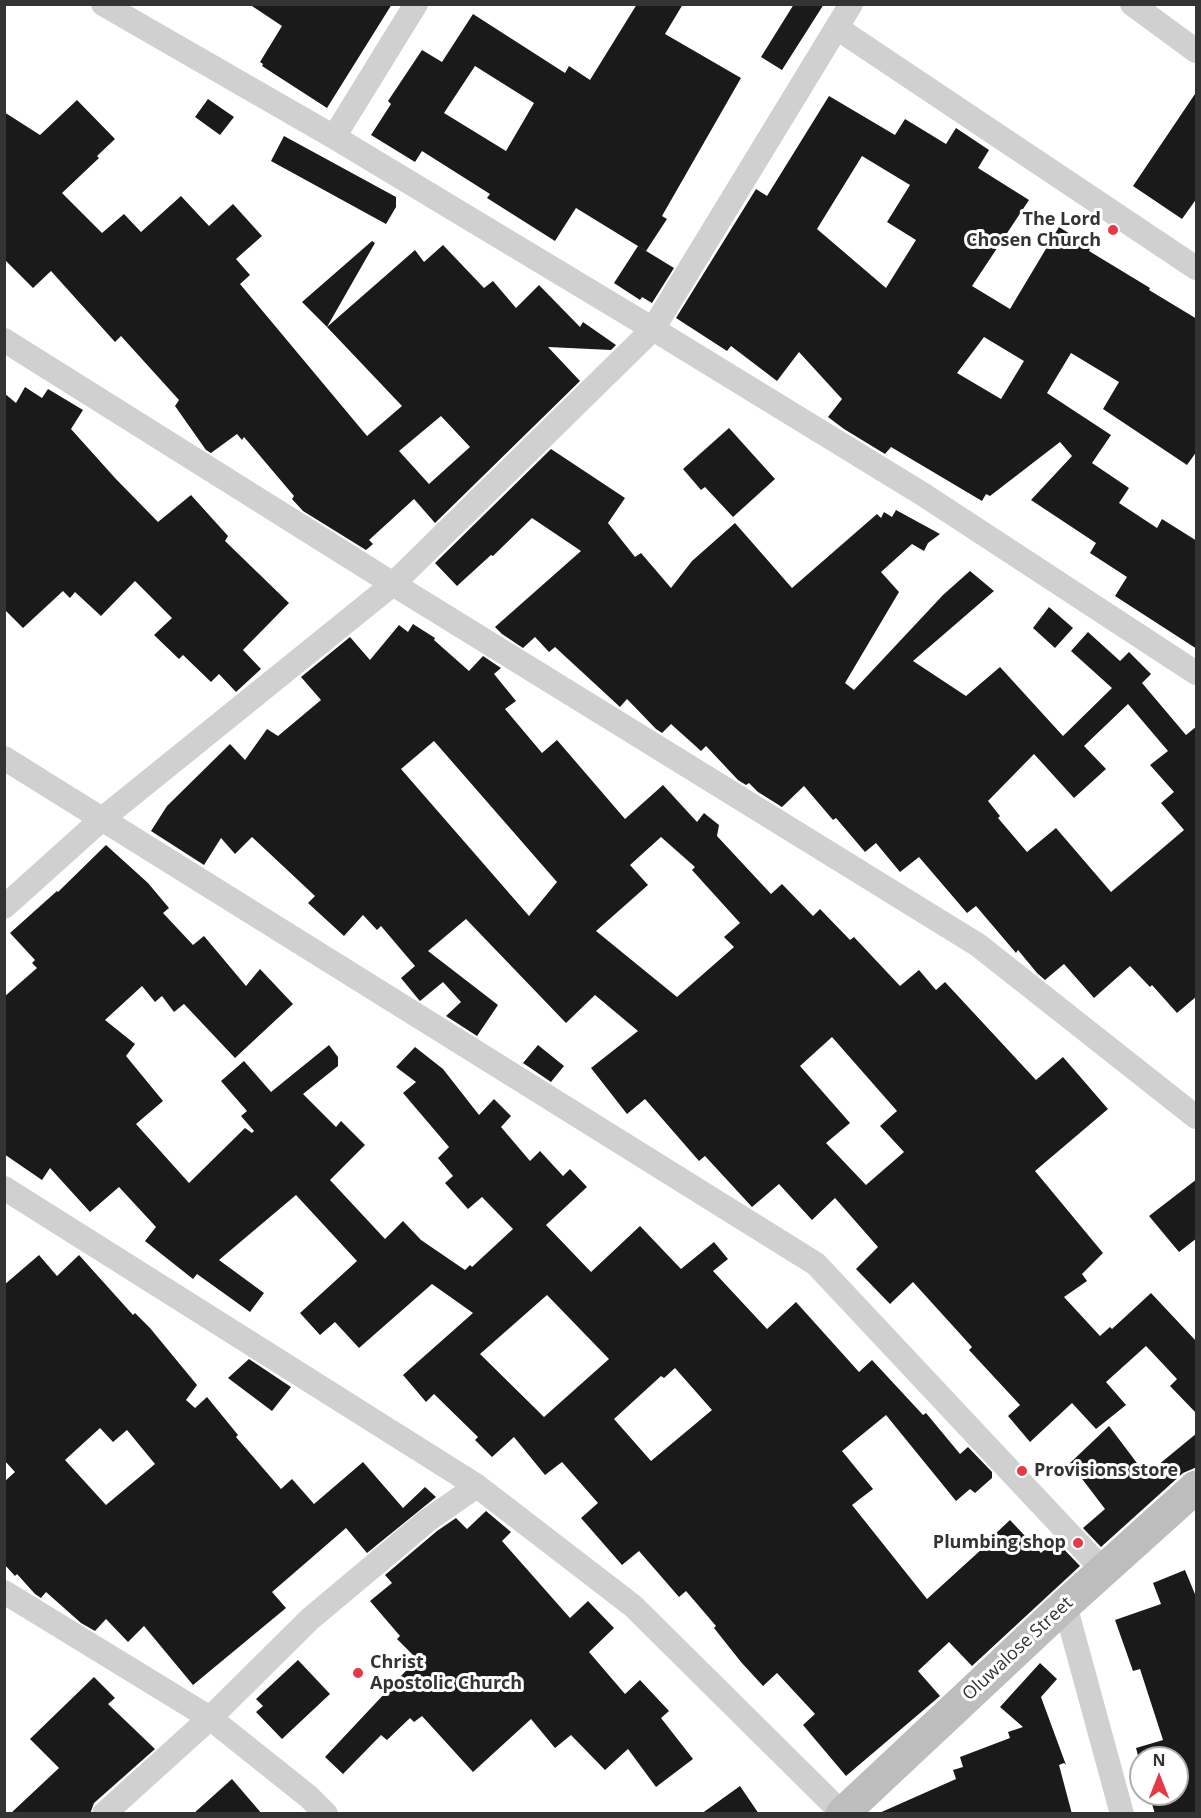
<!DOCTYPE html>
<style>
body{margin:0}
#map{position:relative;width:1201px;height:1818px;overflow:hidden;background:#fff;font-family:"Open Sans",sans-serif}
canvas{display:block}
.frame{position:absolute;inset:0;border:6px solid #333;pointer-events:none}
.north{position:absolute;left:1129px;top:1746px;width:60px;height:60px;box-sizing:border-box;background:#fff;border:2px solid #adadad;border-radius:50%;rotate:0deg;font-size:16px;font-weight:700;line-height:24px;text-align:center;color:#333}
.north::after{content:'';display:block;margin:auto;width:21px;height:27px;background:#e63946;clip-path:polygon(50% 0,100% 100%,50% 72%,0 100%)}
</style>
<div id="map">
<canvas width="1201" height="1818"></canvas>
<div class="frame"></div>
<div class="north">N</div>
</div>
<script>
const ctx = document.querySelector('canvas').getContext('2d');
ctx.lineJoin = 'round';
function fillPath(path, color) { ctx.fillStyle = color; ctx.fill(path, 'evenodd'); }
const poly = rows => new Path2D(rows.map(r => 'M' + r).join(''));
function strokePath(path, color, width, dash) { ctx.strokeStyle = color; ctx.lineWidth = width; ctx.lineCap = dash ? 'butt' : 'round'; ctx.setLineDash(dash || []); ctx.stroke(path); }
function write(font, color, halo, rows, align = 'center') {
  ctx.font = font + ' "Open Sans",sans-serif'; ctx.lineWidth = 6; ctx.setLineDash([]); ctx.textBaseline = 'middle'; ctx.strokeStyle = halo; ctx.fillStyle = color; for (const [text, x, y, turn = 0] of rows) {
    ctx.save(); ctx.translate(x, y); ctx.rotate((+turn || 0) * Math.PI / 180); ctx.textAlign = isNaN(turn) ? turn : align; if (halo) ctx.strokeText(text, 0, 0); ctx.fillText(text, 0, 0); ctx.restore();
  }
}
const building = poly([
 [249,4,392,4,327,108,262,66,263,64,260,62,282,26],
 [637,4,683,4,665,34,741,78,662,216,667,219,646,251,576,208,555,241,487,198,490,194,422,151,415,162,371,135,391,104,388,101,422,50,442,62,473,14,565,73,569,66,590,80],
 [475,66,534,103,506,151,444,113],
 [794,4,824,4,782,70,761,57],
 [1197,91,1197,198,1182,219,1133,186],
 [829,96,895,135,905,119,946,144,956,128,989,150,978,168,1029,200,972,286,1010,309,1059,227,1091,247,1089,251,1150,288,1149,290,1197,319,1197,451,1187,465,1103,409,1119,382,1071,353,1047,393,1111,435,1092,463,1129,488,1119,503,1157,528,1162,519,1197,541,1197,649,1115,596,1127,577,1090,553,1096,543,1031,500,1072,456,1060,442,990,496,986,494,982,501,891,447,885,454,844,429,828,417,842,399,799,352,777,381,731,346,727,351,676,318,756,189,767,196],
 [862,156,910,185,887,222,916,240,886,288,817,229],
 [984,337,1024,361,1001,399,957,373],
 [208,99,234,117,220,135,195,117],
 [77,100,115,139,97,156,99,158,62,193,102,233,124,214,141,232,181,196,209,226,233,204,262,236,236,259,250,275,240,284,367,436,402,406,327,327,415,250,424,262,443,245,484,288,493,281,516,308,539,285,580,327,583,322,616,345,611,350,548,347,580,381,435,523,414,499,369,540,373,544,366,550,303,511,292,499,294,496,244,437,242,440,237,434,211,453,206,450,175,406,179,400,121,336,115,342,51,271,33,288,4,259,4,112,40,135],
 [441,416,470,447,429,484,399,451],
 [284,136,396,197,396,207,386,224,271,161],
 [372,241,375,243,327,327,302,302],
 [638,246,674,268,652,303,642,297,640,300,614,283],
 [25,387,42,398,48,389,83,410,71,429,115,478,158,522,191,495,228,536,225,541,289,603,243,650,261,669,236,692,219,674,211,682,183,655,179,659,154,635,172,618,135,581,101,616,75,592,70,598,63,591,23,628,4,609,4,393,16,403],
 [729,428,775,479,733,517,705,487,701,490,683,469],
 [551,449,625,498,608,523,635,557,641,553,671,588,692,561,735,523,792,588,877,514,881,518,884,512,892,517,896,510,940,534,928,543,924,551,912,544,881,572,899,592,845,683,854,690,943,595,970,571,994,591,913,661,966,696,1000,667,1063,736,1112,688,1071,651,1088,632,1120,661,1129,652,1151,674,1142,683,1186,735,1197,726,1197,996,1177,1013,1152,985,1150,987,1130,966,1094,998,1064,964,1045,980,1037,973,1018,950,1016,953,976,906,967,913,919,857,900,872,876,843,865,852,836,818,833,820,804,786,782,807,758,792,749,783,746,785,738,780,706,746,701,751,671,724,662,733,656,729,627,699,620,707,555,647,549,652,535,637,523,648,502,634,495,627,581,551,532,518,493,556,491,555,457,586,435,563],
 [1128,704,1168,751,1150,765,1174,792,1161,803,1184,830,1111,892,1056,828,1027,852,998,818,1000,816,988,801,1034,754,1074,798,1106,769,1084,746],
 [1049,607,1073,628,1055,648,1033,628],
 [413,624,435,638,434,640,469,671,483,656,501,668,494,674,516,701,505,709,542,753,557,740,625,819,663,785,697,822,704,813,719,825,717,836,771,894,782,884,813,916,820,909,850,940,854,937,900,986,919,970,936,990,945,982,1036,1080,1063,1057,1108,1109,1035,1171,1103,1253,1082,1274,1087,1281,1064,1297,1100,1336,1110,1327,1112,1329,1151,1293,1197,1342,1197,1414,1170,1386,1177,1379,1146,1346,1106,1382,1126,1405,1096,1429,1072,1403,1030,1442,1008,1416,1020,1405,969,1350,972,1347,913,1282,890,1304,856,1269,878,1247,835,1198,812,1220,779,1184,752,1207,705,1156,699,1161,645,1099,627,1114,591,1068,638,1031,595,995,566,1023,466,919,428,951,498,1005,477,1036,446,1016,461,1002,443,982,420,1001,419,1000,401,978,415,966,381,926,377,930,363,915,344,936,308,903,315,896,252,837,235,854,221,838,204,865,151,831,167,806,230,744,245,760,267,729,278,736,321,700,301,677,350,637,370,660,399,625,408,632],
 [434,741,557,882,529,916,401,769],
 [661,837,695,867,692,870,740,923,724,937,734,947,677,997,596,931,648,885,630,865],
 [832,1037,897,1111,880,1126,904,1152,866,1185,826,1143,850,1123,800,1066],
 [106,845,148,883,169,908,163,913,193,945,204,936,246,986,260,969,293,1004,235,1058,184,1004,174,1012,162,996,155,1002,142,986,105,1020,135,1044,126,1056,163,1101,136,1124,189,1183,245,1128,252,1133,254,1131,241,1116,247,1111,221,1081,244,1061,271,1092,329,1045,338,1057,338,1066,303,1094,336,1127,341,1121,365,1145,330,1180,385,1239,403,1221,421,1240,465,1270,470,1265,472,1267,513,1229,482,1197,468,1209,445,1183,453,1176,438,1158,449,1147,403,1093,416,1082,396,1067,415,1047,443,1069,479,1115,494,1099,511,1116,501,1127,530,1161,540,1151,563,1176,570,1169,587,1187,546,1225,591,1272,640,1226,681,1269,714,1242,728,1259,713,1271,767,1329,796,1302,859,1372,872,1360,923,1415,926,1413,960,1454,968,1447,992,1472,992,1478,975,1493,970,1489,956,1501,886,1415,842,1451,873,1489,852,1505,927,1599,994,1538,992,1537,1010,1520,1041,1553,1055,1540,1080,1566,972,1666,949,1642,918,1671,940,1696,846,1776,803,1725,815,1714,777,1673,763,1686,741,1662,714,1628,716,1626,686,1591,679,1597,639,1551,622,1565,581,1518,598,1503,562,1462,545,1475,514,1437,492,1457,475,1440,478,1437,434,1394,426,1402,403,1375,473,1313,432,1284,359,1348,335,1322,320,1335,300,1313,357,1261,296,1195,219,1260,264,1293,250,1312,197,1274,193,1279,145,1241,156,1227,119,1187,90,1212,50,1168,42,1180,4,1154,4,997,37,968,32,963,35,960,10,933,57,891,58,892],
 [547,1295,609,1359,544,1417,480,1354],
 [675,1368,712,1410,651,1461,614,1419,661,1376,664,1378],
 [538,1045,564,1066,551,1082,523,1063],
 [1197,1179,1197,1238,1179,1252,1149,1216],
 [39,1255,57,1276,79,1255,133,1315,135,1313,150,1328,197,1385,186,1400,195,1408,207,1397,238,1435,236,1437,281,1489,292,1479,314,1504,363,1462,403,1508,425,1487,436,1497,367,1553,346,1528,272,1592,286,1608,193,1685,144,1626,128,1642,106,1619,95,1631,81,1623,46,1592,41,1598,35,1594,17,1574,15,1576,4,1564,4,1482,15,1472,4,1460,4,1285],
 [100,1428,113,1442,127,1430,155,1464,106,1505,65,1460],
 [249,1359,291,1387,272,1411,228,1378],
 [1109,1426,1146,1475,1197,1433,1197,1467,1183,1473,1101,1547,1083,1528,1105,1509,1070,1463],
 [486,1511,511,1532,502,1541,570,1618,588,1601,614,1628,589,1652,625,1694,640,1680,669,1711,661,1718,693,1759,656,1787,628,1749,605,1770,571,1735,555,1748,531,1719,473,1772,422,1716,414,1722,410,1718,387,1740,381,1735,343,1774,325,1757,417,1659,397,1639,400,1636,370,1601,392,1583,385,1575,437,1531,456,1518,467,1529],
 [1185,1570,1197,1599,1197,1814,1155,1814,1149,1794,1177,1794,1177,1758,1141,1758,1141,1767,1136,1748,1163,1740,1140,1669,1133,1671,1115,1620,1161,1604,1153,1583],
 [298,1660,330,1694,282,1739,256,1712,263,1706,256,1699],
 [1040,1663,1057,1679,1041,1697,1066,1765,1064,1763,1059,1765,1072,1814,877,1814,956,1779,953,1770,963,1767,960,1757,1010,1738,1008,1732,1023,1727,1000,1707],
 [94,1677,115,1698,108,1704,155,1749,94,1803,90,1814,10,1814,59,1768,30,1739],
 [232,1779,262,1814,193,1814],
 [740,1786,759,1814,701,1814]
]);
const street = poly([
 [103,4,334,137,653,329,924,495,1196,673],
 [1132,4,1196,51],
 [837,28,1196,268],
 [334,137,416,4],
 [4,340,393,584,978,945,1196,1117],
 [4,758,816,1264,1104,1571],
 [4,907,102,819,393,584,653,329,851,4],
 [4,1188,477,1486,633,1606,842,1813],
 [4,1592,210,1718,309,1797,326,1814],
 [1065,1605,1122,1814],
 [104,1814,210,1718,310,1619,428,1520,477,1486]
]);
const secondary = poly([
 [842,1814,1065,1605,1196,1487]
]);
const markers = [
 [1113,230,6,"#e63946"],
 [1022,1471,6,"#e63946"],
 [1078,1543,6,"#e63946"],
 [358,1673,6,"#e63946"]
];
const poiNames = [
 ["The Lord",1101,220],
 ["Chosen Church",1101,241],
 ["Provisions store",1034,1471,"left"],
 ["Plumbing shop",1066,1543],
 ["Christ",370,1663,"left"],
 ["Apostolic Church",370,1684,"left"]
];
const streetNames = [
 ["Oluwalose Street",1018,1649,-43]
];
fillPath(building, '#1a1a1a');
strokePath(street, '#d0d0d0', 24);
strokePath(secondary, '#bdbdbd', 33);
for (const [x, y, r, color] of markers) { const dot = new Path2D(); dot.arc(x, y, r, 0, 2 * Math.PI); ctx.fillStyle = color; ctx.fill(dot); strokePath(dot, '#fff', 2); }
write('bold 18px', '#333', '#fff', poiNames, 'right');
write('18px', '#333', '#fff', streetNames);
</script>
